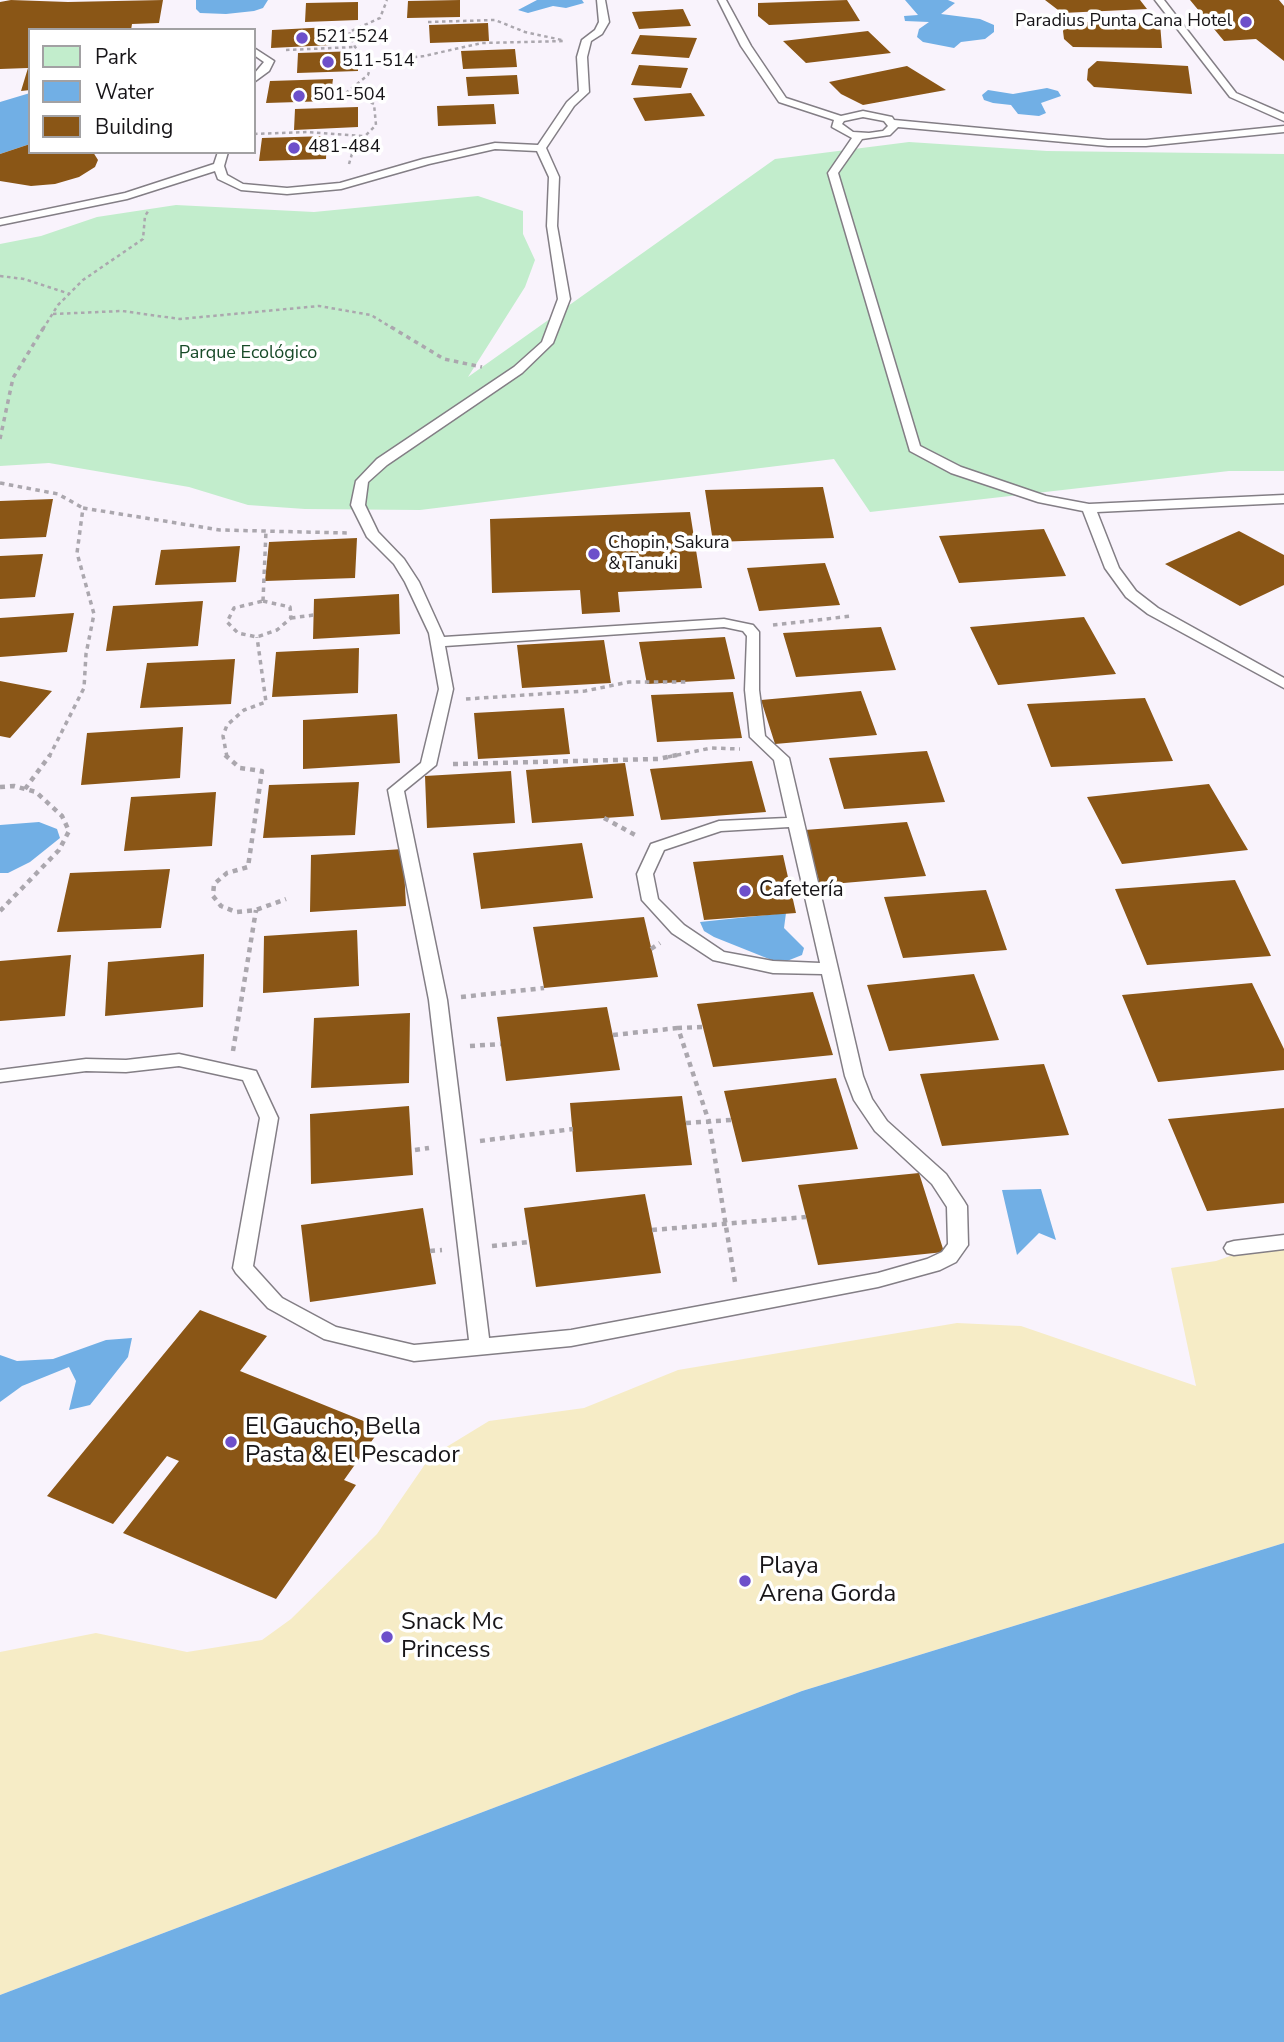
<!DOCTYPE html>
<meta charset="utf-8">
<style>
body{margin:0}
#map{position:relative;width:1284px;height:2042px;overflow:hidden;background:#f9f3fc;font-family:"Nunito Sans",sans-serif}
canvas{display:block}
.legend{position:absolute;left:28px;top:28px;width:228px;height:126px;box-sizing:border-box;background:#fff;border:2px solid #a2a1a3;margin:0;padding:9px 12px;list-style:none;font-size:21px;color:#171518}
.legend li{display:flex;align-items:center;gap:14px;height:35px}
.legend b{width:35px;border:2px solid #a2a1a3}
</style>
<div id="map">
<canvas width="1284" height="2042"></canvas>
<ul class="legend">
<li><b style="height:19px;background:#c2edcc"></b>Park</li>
<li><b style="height:19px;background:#71afe5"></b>Water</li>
<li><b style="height:19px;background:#8a5616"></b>Building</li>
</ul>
</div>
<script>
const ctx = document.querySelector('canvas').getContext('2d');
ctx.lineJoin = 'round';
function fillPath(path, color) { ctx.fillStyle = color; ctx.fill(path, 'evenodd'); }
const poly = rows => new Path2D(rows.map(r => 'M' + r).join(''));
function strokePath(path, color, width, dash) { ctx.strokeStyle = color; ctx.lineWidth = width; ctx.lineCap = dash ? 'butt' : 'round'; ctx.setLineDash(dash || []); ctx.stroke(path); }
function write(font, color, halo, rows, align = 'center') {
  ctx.font = font + ' "Nunito Sans",sans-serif'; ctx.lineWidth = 7; ctx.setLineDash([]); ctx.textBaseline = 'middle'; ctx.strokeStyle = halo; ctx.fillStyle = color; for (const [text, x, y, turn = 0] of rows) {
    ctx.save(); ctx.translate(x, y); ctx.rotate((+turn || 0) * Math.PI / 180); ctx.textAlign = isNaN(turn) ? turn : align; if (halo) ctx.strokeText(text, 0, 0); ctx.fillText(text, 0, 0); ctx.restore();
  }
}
const green = poly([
 [909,142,1047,151,1284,154,1284,471,1229,471,870,512,834,459,420,510,305,509,248,505,189,487,49,463,0,466,0,244,41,236,97,217,176,205,314,212,478,196,523,211,523,234,535,260,525,287,468,377,775,159]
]);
const sand = poly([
 [1284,1237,1284,1543,802,1691,0,1995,0,1652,96,1633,187,1652,262,1640,291,1619,377,1534,430,1457,489,1421,584,1408,678,1370,957,1323,1021,1326,1196,1386,1171,1268,1216,1261]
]);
const water = poly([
 [196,0,268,0,263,8,254,11,226,14,200,13,196,9],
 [537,0,582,0,584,3,566,8,553,6,528,13,518,10],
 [905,0,948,0,955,3,941,14,980,19,994,25,994,32,985,39,961,42,954,48,923,42,917,37,919,29,929,22,905,21,904,16,918,15],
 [1047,88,1058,91,1061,96,1041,103,1046,113,1039,116,1018,114,1011,105,993,103,984,100,982,95,988,90,1013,94],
 [30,93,30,144,0,154,0,102],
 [39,822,57,829,60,838,30,862,8,873,0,873,0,825],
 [786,913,784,928,804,948,802,955,787,961,774,961,714,937,704,931,700,922],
 [1041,1189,1056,1240,1039,1233,1017,1255,1002,1190],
 [132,1338,128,1357,90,1405,69,1410,76,1381,69,1367,22,1386,0,1402,0,1355,17,1361,53,1359,106,1340],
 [1284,1543,1284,2042,0,2042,0,1995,802,1691]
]);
const building = poly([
 [11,0,68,2,163,0,159,23,132,24,131,30,30,30,30,90,21,91,28,68,0,69,0,2],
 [460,0,460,17,407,18,408,1],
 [847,0,860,21,769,25,758,16,758,3],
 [1045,0,1140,0,1147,9,1062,13],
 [1190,0,1279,0,1284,6,1284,61,1256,39,1224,41],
 [358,2,358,20,305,22,306,3],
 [683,9,691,26,639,29,632,12],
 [1068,22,1160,23,1162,48,1073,47,1064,39,1063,31],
 [488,23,489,41,430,43,429,25],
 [331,27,332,45,271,48,272,30],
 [868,31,891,53,806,63,783,41],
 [640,35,697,38,689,58,631,54],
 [515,49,517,67,463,69,461,51],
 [358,51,358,71,297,73,298,53],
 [1097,61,1188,66,1192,94,1094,87,1087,80,1088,69],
 [639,65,688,68,681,88,631,85],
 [907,66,946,90,863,105,841,94,829,82],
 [517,75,519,94,468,96,466,77],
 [333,79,330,101,266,103,270,81],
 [691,93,705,116,645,121,633,98],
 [494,104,496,124,438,126,437,106],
 [358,107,358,127,294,130,295,109],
 [327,136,326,159,259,161,262,138],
 [30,144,30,152,93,152,98,160,95,167,79,177,55,184,31,186,0,181,0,154],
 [823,487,834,538,713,542,705,490],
 [53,499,46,537,0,539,0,501],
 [690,512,702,588,618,592,620,612,582,614,580,590,492,593,490,519],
 [1044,529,1066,576,959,583,939,536],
 [1239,531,1284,555,1284,585,1240,606,1165,564],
 [357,538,355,578,265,581,269,542],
 [240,546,236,582,155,585,161,550],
 [43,554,35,597,0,599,0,556],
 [825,563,840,605,759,611,747,568],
 [399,594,400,634,313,639,314,599],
 [203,601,198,646,106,651,113,606],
 [74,613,67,652,0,657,0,618],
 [1084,617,1116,674,998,685,970,627],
 [881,627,896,670,796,677,783,633],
 [725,637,735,679,647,684,639,642],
 [604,640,611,683,522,688,517,645],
 [359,648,358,693,272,697,276,652],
 [235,659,231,704,140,708,147,663],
 [0,681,52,691,10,738,0,736],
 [861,691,877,735,775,744,761,700],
 [733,692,742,738,657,742,651,695],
 [1145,698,1173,761,1051,767,1027,704],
 [564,708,570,754,478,759,474,713],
 [397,714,400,763,303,769,303,720],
 [183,727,180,778,81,785,87,733],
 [927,751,945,802,844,809,829,758],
 [752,761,766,812,661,820,650,769],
 [625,763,634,816,532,823,526,770],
 [511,771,515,823,427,828,425,776],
 [359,782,355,835,263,838,269,785],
 [1209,784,1248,850,1122,864,1087,797],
 [216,792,212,846,124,851,131,797],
 [907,822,926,876,820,885,805,830],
 [582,843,593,898,481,909,473,853],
 [403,849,406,906,310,912,311,855],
 [783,855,796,913,704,920,693,862],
 [170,869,161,928,57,932,70,873],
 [1235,880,1271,956,1147,965,1115,889],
 [986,890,1007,950,903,958,884,897],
 [644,917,658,977,544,988,533,927],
 [357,930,359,986,263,993,264,936],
 [204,954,203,1007,105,1016,108,962],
 [71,955,65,1016,0,1021,0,961],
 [974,974,999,1040,889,1051,867,985],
 [1252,983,1284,1049,1284,1070,1158,1082,1122,995],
 [813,992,833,1055,713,1067,697,1004],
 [607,1007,620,1070,506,1081,497,1017],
 [410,1013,409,1083,311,1088,314,1018],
 [1044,1064,1069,1135,942,1146,920,1074],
 [836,1078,858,1149,742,1162,724,1091],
 [682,1096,692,1165,576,1172,570,1103],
 [409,1106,413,1175,311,1184,310,1114],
 [1284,1108,1284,1203,1207,1211,1168,1119],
 [919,1173,944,1252,818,1265,798,1185],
 [645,1194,661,1273,536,1287,524,1208],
 [423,1208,436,1284,310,1302,301,1225],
 [200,1310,267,1336,240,1371,381,1428,344,1480,356,1485,276,1599,123,1533,179,1461,167,1456,113,1524,47,1496]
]);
const pathFar2 = poly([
 [428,22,495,20,525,32,562,40],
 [286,50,355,47],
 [372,62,424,56,482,43,565,41],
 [254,134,308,132,363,136],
 [349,164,354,147,376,125,374,104,347,92,368,75,372,62,355,47,349,32,380,18,387,0],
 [0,276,24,279,70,294],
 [53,314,122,311,180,319,319,306,371,315,394,329],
 [43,329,58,305,83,280,143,239,145,216,149,210]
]);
const pathFar1 = poly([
 [391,327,444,359,482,367],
 [0,439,13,378,44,327],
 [0,483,58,494,83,508],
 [263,601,266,531],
 [263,601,290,607,291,618,277,630,257,637,238,633,227,622,234,608,263,601],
 [291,618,314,615],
 [773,625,852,616],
 [466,699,585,691,629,682,686,682],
 [49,757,84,688,86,654,94,614,77,553,83,508,220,530,348,533],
 [227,757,223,736,227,725,244,710,266,702,257,637],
 [668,757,711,748,740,749]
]);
const path = poly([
 [225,755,240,768,262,771,248,867,227,873,214,884,213,896,221,906,236,912,256,910,286,899],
 [453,764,658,759,677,755],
 [0,787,14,786,36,792,62,816,69,831,59,850,0,911],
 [25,789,50,755],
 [604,818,637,836],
 [651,949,660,943],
 [461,997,544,988],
 [702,1027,678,1028,709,1122,735,1282],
 [613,1035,678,1028],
 [470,1046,501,1044],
 [233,1051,256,910],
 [686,1123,731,1120],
 [480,1141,573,1129],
 [415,1150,429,1148],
 [652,1230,806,1217],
 [492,1246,530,1242],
 [430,1251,442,1250]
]);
const service = poly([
 [597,0,605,0,609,22,602,34,591,41,587,57,589,92,574,106,546,148,559,177,557,226,570,299,553,343,522,373,387,465,368,482,365,505,378,532,404,559,419,582,444,637,724,619,753,625,759,632,759,690,765,736,789,758,863,1076,872,1099,887,1121,946,1174,964,1201,967,1206,968,1245,956,1262,940,1270,878,1287,571,1346,414,1361,324,1339,268,1308,236,1273,233,1268,260,1118,243,1080,179,1066,126,1072,86,1071,0,1082,0,1070,86,1059,126,1060,179,1054,256,1071,278,1118,253,1266,282,1298,336,1327,414,1345,469,1340,429,1000,388,790,421,763,439,689,429,633,405,582,394,564,367,537,351,505,356,481,377,459,514,367,542,342,558,299,547,226,549,177,537,151,495,149,429,164,341,189,287,194,241,190,218,179,215,171,127,199,0,225,0,219,125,193,214,164,218,152,228,152,224,166,227,175,243,184,287,188,340,183,423,159,495,143,538,145,567,102,579,91,577,57,582,40,595,30,599,22,597,0],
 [724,627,743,631,747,636,745,690,750,737,774,760,787,818,719,821,651,844,637,874,642,900,672,933,713,960,773,973,822,974,845,1076,854,1100,875,1131,932,1184,947,1207,948,1244,942,1252,927,1259,878,1273,571,1330,489,1338,447,1000,404,791,436,765,453,689,445,646,724,627],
 [789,827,820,963,773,961,724,952,684,925,658,899,653,874,664,850,721,831,789,827],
 [718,0,726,0,751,46,786,98,841,116,863,111,892,117,894,120,1108,140,1146,140,1284,126,1284,132,1146,146,1108,146,898,127,890,135,862,139,838,173,920,446,961,467,1046,496,1089,504,1284,495,1284,503,1097,512,1119,568,1136,591,1158,608,1284,678,1284,688,1148,614,1126,597,1105,568,1083,511,1038,502,951,473,910,451,828,173,852,138,832,127,834,120,779,102,741,46,718,0],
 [863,117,884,121,888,126,883,131,869,133,853,132,842,124,844,121,863,117],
 [1155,0,1164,0,1236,93,1284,114,1284,121,1230,97,1155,0],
 [254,48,274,61,269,71,254,82,254,74,264,62,254,55,254,48],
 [1284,1235,1284,1249,1234,1255,1227,1253,1224,1248,1227,1243,1234,1241,1284,1235]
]);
const markers = [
 [1246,22,7,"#6d50ca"],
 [302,38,7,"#6d50ca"],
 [328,62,7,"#6d50ca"],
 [299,96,7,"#6d50ca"],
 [294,148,7,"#6d50ca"],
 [594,554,7,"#6d50ca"],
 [745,891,7,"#6d50ca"],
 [231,1442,7,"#6d50ca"],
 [745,1581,7,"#6d50ca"],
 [387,1637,7,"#6d50ca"]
];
const farPoinames = [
 ["Paradius Punta Cana Hotel",1232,22,"right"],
 ["521-524",316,38],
 ["511-514",342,62],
 ["501-504",313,96],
 ["481-484",308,148],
 ["Chopin, Sakura",608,544],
 ["& Tanuki",608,565]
];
const farParknames = [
 ["Parque Ecológico",248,354]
];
const poiNames = [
 ["Cafetería",759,891]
];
const nearPoinames = [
 ["El Gaucho, Bella",245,1428],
 ["Pasta & El Pescador",245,1456],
 ["Playa",759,1567],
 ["Arena Gorda",759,1595],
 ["Snack Mc",401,1623],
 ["Princess",401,1651]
];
fillPath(green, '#c2edcc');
fillPath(sand, '#f6ecc6');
fillPath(water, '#71afe5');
fillPath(building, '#8a5616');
strokePath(service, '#837e85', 3);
strokePath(pathFar2, '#aba7ae', 2.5, [3.5, 3.5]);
strokePath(pathFar1, '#aba7ae', 3.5, [4.5, 4.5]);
strokePath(path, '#aba7ae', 4.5, [5, 5]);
fillPath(service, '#fff');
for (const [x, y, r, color] of markers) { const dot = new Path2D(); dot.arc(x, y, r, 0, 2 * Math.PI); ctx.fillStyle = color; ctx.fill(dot); strokePath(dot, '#fff', 2.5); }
write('18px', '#171518', '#fff', farPoinames, 'left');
write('18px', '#184b29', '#fff', farParknames);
write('21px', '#171518', '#fff', poiNames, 'left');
write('24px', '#171518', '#fff', nearPoinames, 'left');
</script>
